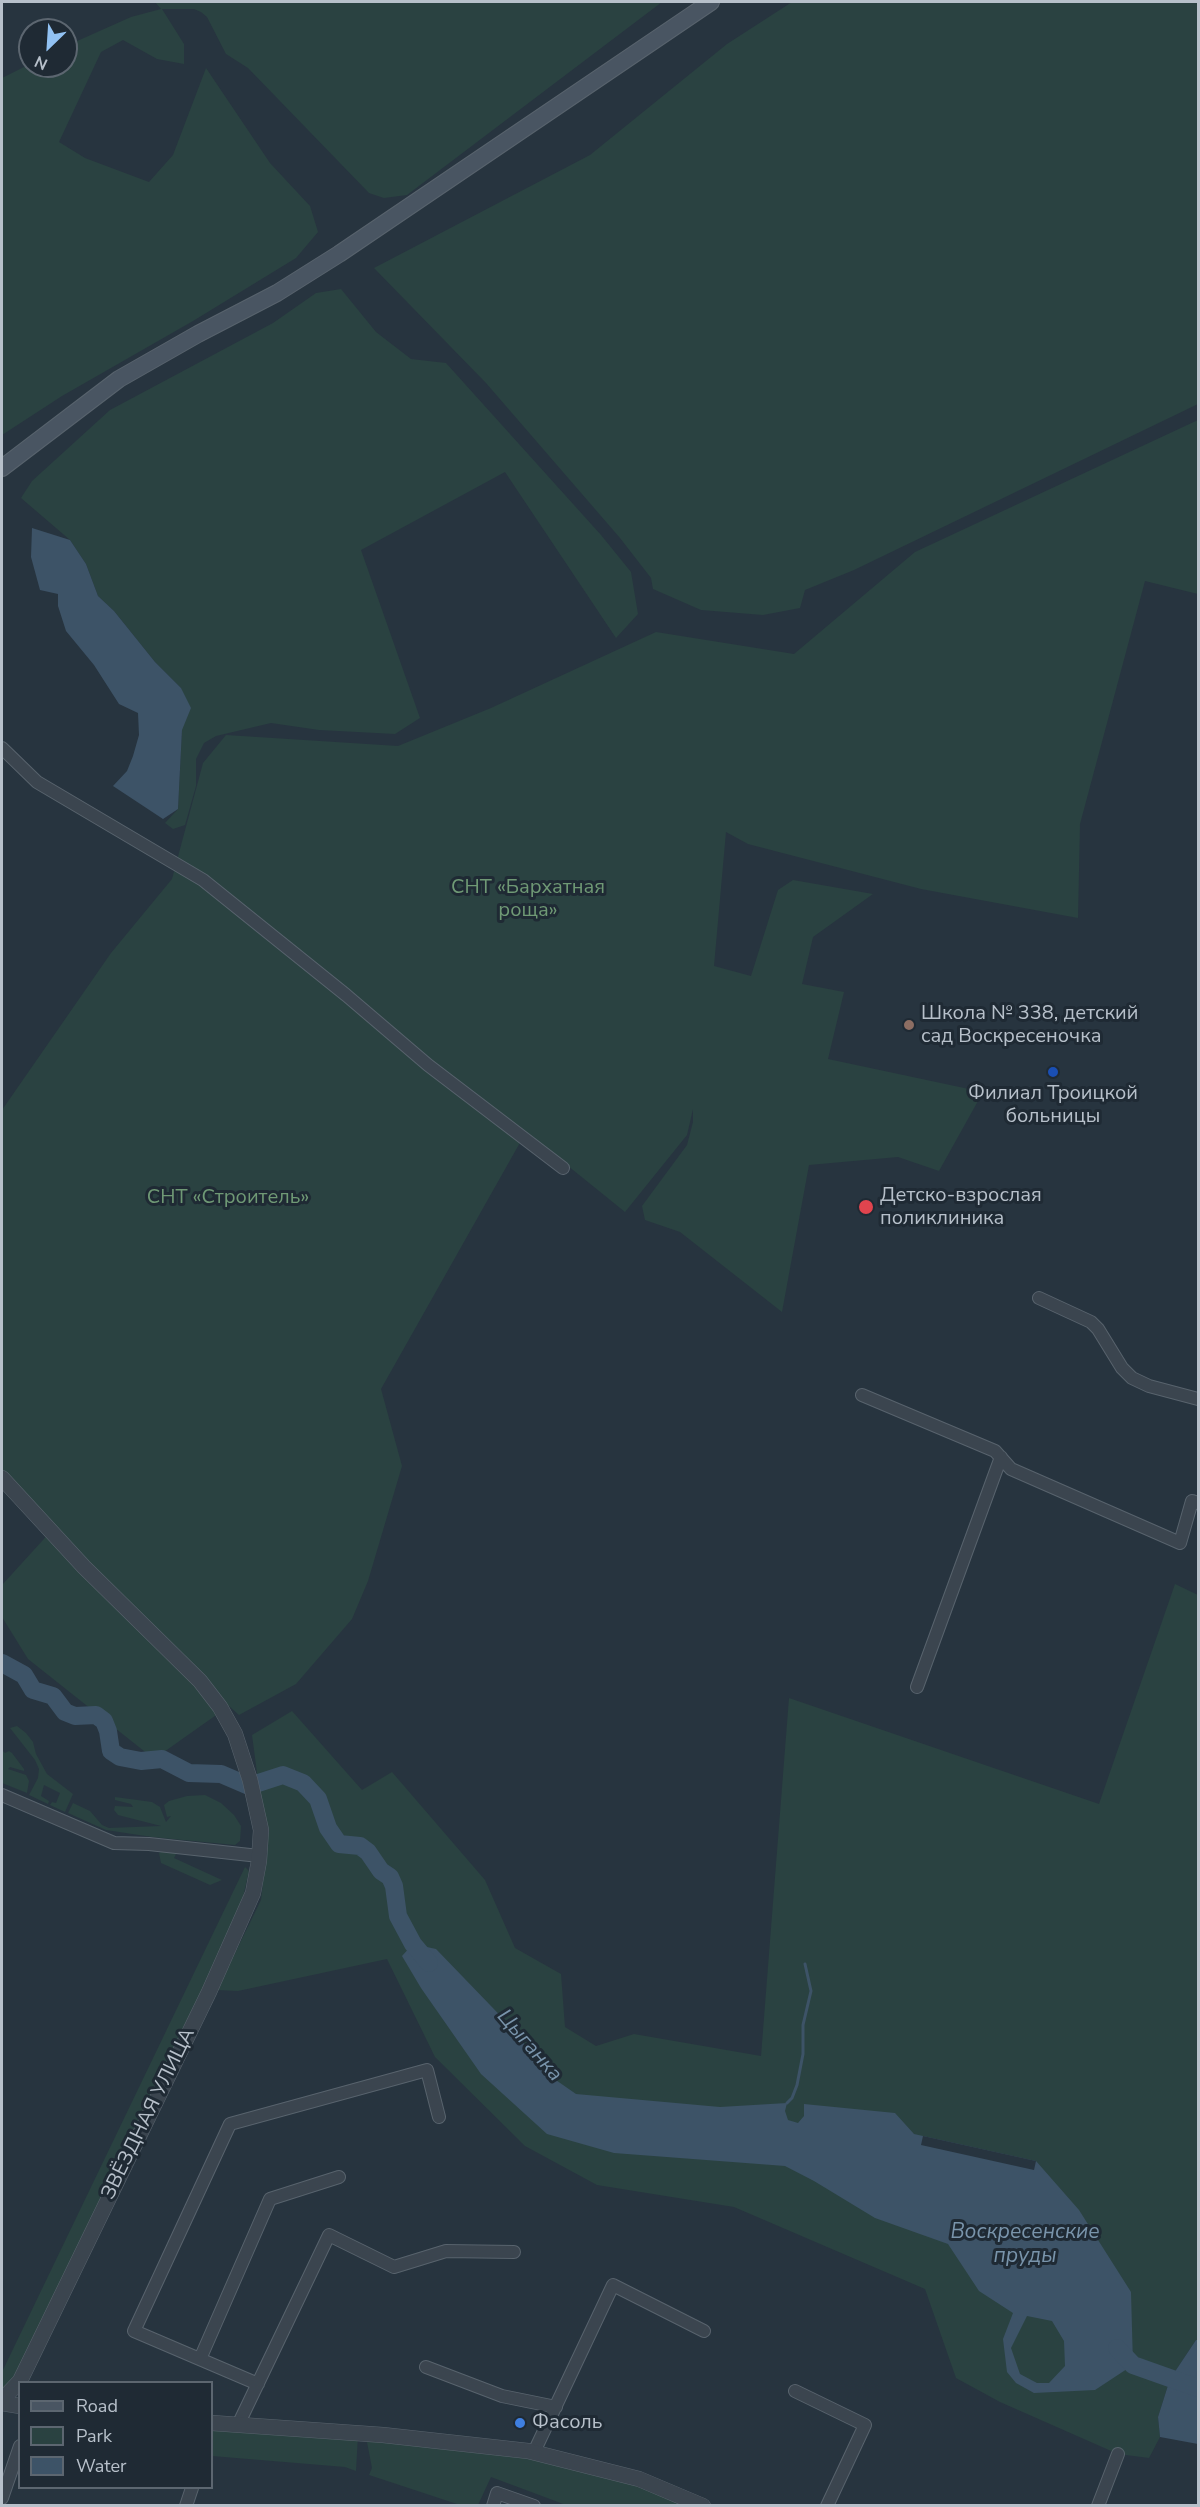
<!DOCTYPE html>
<meta charset="utf-8">
<style>
body{margin:0}
#map{position:relative;width:1200px;height:2507px;overflow:hidden;background:#27343f;font-family:"Nunito Sans",sans-serif}
canvas{display:block}
.frame{position:absolute;inset:0;border:3px solid #b7c0ca;pointer-events:none}
.legend{position:absolute;left:18px;top:2381px;width:195px;height:108px;box-sizing:border-box;background:#1f2a34;border:2px solid #5c6670;margin:0;padding:8px 10px;list-style:none;font-size:18px;color:#b7c0ca}
.legend li{display:flex;align-items:center;gap:12px;height:30px}
.legend b{width:30px;border:2px solid #5c6670}
.north{position:absolute;left:18px;top:18px;width:60px;height:60px;box-sizing:border-box;background:#1f2a34;border:2px solid #5c6670;border-radius:50%;rotate:205deg;font-size:16px;font-weight:700;line-height:24px;text-align:center;color:#b7c0ca}
.north::after{content:'';display:block;margin:auto;width:21px;height:27px;background:#92c2f3;clip-path:polygon(50% 0,100% 100%,50% 72%,0 100%)}
</style>
<div id="map">
<canvas width="1200" height="2507"></canvas>
<div class="frame"></div>
<ul class="legend">
<li><b style="height:8px;background:#495562"></b>Road</li>
<li><b style="height:16px;background:#2a4241"></b>Park</li>
<li><b style="height:16px;background:#3d5367"></b>Water</li>
</ul>
<div class="north">N</div>
</div>
<script>
const ctx = document.querySelector('canvas').getContext('2d');
ctx.lineJoin = 'round';
function fillPath(path, color) { ctx.fillStyle = color; ctx.fill(path, 'evenodd'); }
const poly = rows => new Path2D(rows.map(r => 'M' + r).join(''));
function strokePath(path, color, width, dash) { ctx.strokeStyle = color; ctx.lineWidth = width; ctx.lineCap = dash ? 'butt' : 'round'; ctx.setLineDash(dash || []); ctx.stroke(path); }
function write(font, color, halo, rows, align = 'center') {
  ctx.font = font + ' "Nunito Sans",sans-serif'; ctx.lineWidth = 6; ctx.setLineDash([]); ctx.textBaseline = 'middle'; ctx.strokeStyle = halo; ctx.fillStyle = color; for (const [text, x, y, turn = 0] of rows) {
    ctx.save(); ctx.translate(x, y); ctx.rotate((+turn || 0) * Math.PI / 180); ctx.textAlign = isNaN(turn) ? turn : align; if (halo) ctx.strokeText(text, 0, 0); ctx.fillText(text, 0, 0); ctx.restore();
  }
}
const green = poly([
 [155,2,662,2,407,195,384,198,369,193,248,68,226,54,207,17,201,12,194,9,162,9,184,44,184,64,157,59,123,40,101,52,59,142,85,158,149,182,173,155,206,68,270,163,310,206,318,232,296,258,193,321,62,396,2,435,2,78,30,64,30,66,66,66,66,46,131,17,161,9],
 [792,2,1198,2,1198,404,854,570,805,590,800,608,763,615,701,610,653,589,651,578,620,538,486,383,374,268,590,155,727,44],
 [341,289,376,332,411,359,446,363,601,535,631,572,638,614,616,638,505,472,361,550,420,718,395,734,319,730,271,723,216,736,204,743,196,759,196,786,185,825,173,829,165,823,178,809,182,730,181,688,155,662,114,611,98,596,86,564,70,540,21,498,32,481,110,410,273,323,316,293],
 [1198,420,1198,594,1145,581,1080,824,1078,918,921,889,748,844,726,832,714,966,751,976,778,890,793,880,873,894,813,937,802,984,844,992,828,1059,983,1092,939,1171,898,1157,809,1165,782,1312,680,1232,645,1220,642,1206,687,1145,693,1122,693,1109,687,1135,625,1212,526,1132,381,1389,402,1466,368,1581,352,1619,296,1684,239,1715,229,1706,154,1759,28,1659,2,1617,2,1585,53,1529,2,1474,2,1110,111,953,172,879,203,763,226,735,398,746,491,708,656,632,794,654,915,552],
 [1175,1584,1198,1595,1198,2340,1196,2340,1170,2379,1158,2417,1160,2437,1149,2458,1118,2454,1000,2402,956,2378,925,2289,734,2207,597,2185,525,2146,435,2057,387,1959,238,1991,217,1990,261,1900,267,1848,252,1735,292,1711,362,1790,392,1772,485,1880,515,1948,561,1974,565,2027,596,2046,634,2034,761,2056,789,1698,1099,1804],
 [17,1726,26,1733,33,1742,36,1754,47,1774,73,1794,65,1812,50,1805,52,1802,56,1803,60,1793,44,1785,41,1796,49,1801,48,1804,29,1795,38,1778,39,1769,35,1760,10,1728],
 [2,1750,5,1753,9,1751,12,1753,24,1769,24,1771,10,1767,8,1769,26,1775,29,1781,27,1793,2,1783],
 [205,1795,221,1803,234,1815,241,1826,240,1841,235,1845,152,1837,106,1830,68,1813,73,1803,90,1811,102,1825,109,1828,161,1826,118,1815,114,1810,115,1806,133,1807,131,1804,115,1800,115,1797,152,1802,160,1807,166,1822,171,1816,167,1817,164,1805,169,1801,187,1796],
 [164,1850,177,1852,174,1858,222,1880,210,1885,161,1863,159,1853],
 [245,1867,249,1871,241,1906,226,1940,18,2373,2,2392,2,2372],
 [212,2427,358,2435,356,2471,345,2467,212,2456],
 [366,2437,527,2455,618,2478,693,2505,566,2505,491,2477,478,2505,460,2505,369,2475,372,2468]
]);
const water = poly([
 [32,528,70,540,86,564,98,596,114,611,155,662,181,688,191,708,182,730,178,809,163,819,113,786,127,771,133,756,139,735,138,713,119,704,94,665,66,631,58,606,58,594,40,590,31,557],
 [413,1944,436,1949,518,2034,540,2069,576,2094,720,2107,787,2103,785,2111,788,2120,798,2123,804,2116,804,2104,895,2113,914,2134,1036,2161,1079,2210,1131,2292,1133,2365,1095,2390,1034,2393,1016,2383,1007,2372,1003,2339,1013,2313,979,2291,948,2244,875,2218,814,2181,785,2166,614,2153,547,2134,481,2074,421,1988,402,1956],
 [1027,2316,1052,2321,1064,2341,1065,2366,1049,2383,1037,2383,1020,2374,1011,2348],
 [1196,2340,1198,2340,1198,2444,1160,2437,1158,2417,1170,2379]
]);
const pier = poly([
 [923,2136,1036,2161,1034,2170,921,2145]
]);
const stream = poly([
 [787,2103,792,2098,797,2085,803,2054,803,2025,811,1991,805,1964]
]);
const river = poly([
 [2,1663,24,1675,33,1690,53,1696,65,1712,75,1716,96,1715,104,1721,108,1731,111,1751,120,1757,141,1761,162,1759,189,1773,221,1774,249,1786,283,1775,303,1783,318,1799,328,1828,339,1844,360,1846,368,1852,381,1871,390,1877,394,1886,398,1916,413,1944,429,1963],
 [1117,2348,1133,2365,1198,2388]
]);
const minor = poly([
 [2,748,37,782,203,880,346,995,428,1065,563,1168],
 [1039,1298,1091,1322,1098,1329,1122,1368,1132,1378,1149,1386,1198,1399],
 [862,1395,995,1451,1011,1469,1180,1543,1192,1501,1198,1503],
 [917,1687,1001,1457],
 [2,1795,114,1843,149,1844,259,1856],
 [200,2359,270,2199,339,2177],
 [426,2367,502,2396,556,2407],
 [258,2384,134,2331,230,2124,427,2070,439,2117],
 [795,2391,865,2425,827,2506],
 [238,2425,329,2235,394,2267,446,2251,514,2252],
 [534,2452,613,2285,704,2331],
 [2,2498,20,2446],
 [186,2506,192,2488],
 [493,2506,497,2493,534,2506],
 [1098,2506,1118,2454]
]);
const tertiary = poly([
 [2,1478,84,1567,200,1681,220,1707,235,1734,250,1780,261,1830,259,1861,253,1893,209,1992,20,2381,2,2400],
 [2,2403,20,2406],
 [212,2423,383,2435,528,2451,639,2479,703,2506]
]);
const secondary = poly([
 [2,468,119,379,198,334,277,293,339,254,711,2]
]);
const markers = [
 [909,1025,6,"#8d6e63"],
 [1053,1072,6,"#1a4fb4"],
 [866,1207,8,"#e0444e"],
 [520,2423,6,"#3f7fe0"]
];
const parkNames = [
 ["СНТ «Бархатная",528,888],
 ["роща»",528,911],
 ["СНТ «Строитель»",228,1198]
];
const poiNames = [
 ["Школа № 338, детский",921,1014],
 ["сад Воскресеночка",921,1037],
 ["Филиал Троицкой",1053,1094,"center"],
 ["больницы",1053,1117,"center"],
 ["Детско-взрослая",880,1196],
 ["поликлиника",880,1219],
 ["Фасоль",532,2423]
];
const streetNames = [
 ["ЗВЁЗДНАЯ УЛИЦА",149,2114,-64]
];
const waterNames = [
 ["Цыганка",529,2046,49],
 ["Воскресенские",1025,2233],
 ["пруды",1025,2257]
];
fillPath(green, '#2a4241');
fillPath(water, '#3d5367');
fillPath(pier, '#27343f');
strokePath(stream, '#3d5367', 3);
strokePath(river, '#3d5367', 18);
strokePath(minor, '#58636d', 14);
strokePath(tertiary, '#58636d', 16);
strokePath(secondary, '#58636d', 18);
strokePath(minor, '#3b454f', 12);
strokePath(tertiary, '#3b454f', 15);
strokePath(secondary, '#495562', 16);
for (const [x, y, r, color] of markers) { const dot = new Path2D(); dot.arc(x, y, r, 0, 2 * Math.PI); ctx.fillStyle = color; ctx.fill(dot); strokePath(dot, '#1f2a34', 2); }
write('20px', '#6f9975', '#1f2a34', parkNames);
write('20px', '#b7c0ca', '#1f2a34', poiNames, 'left');
write('20px', '#b7c0ca', '#1f2a34', streetNames);
write('italic 21px', '#7994ab', '#1f2a34', waterNames);
</script>
